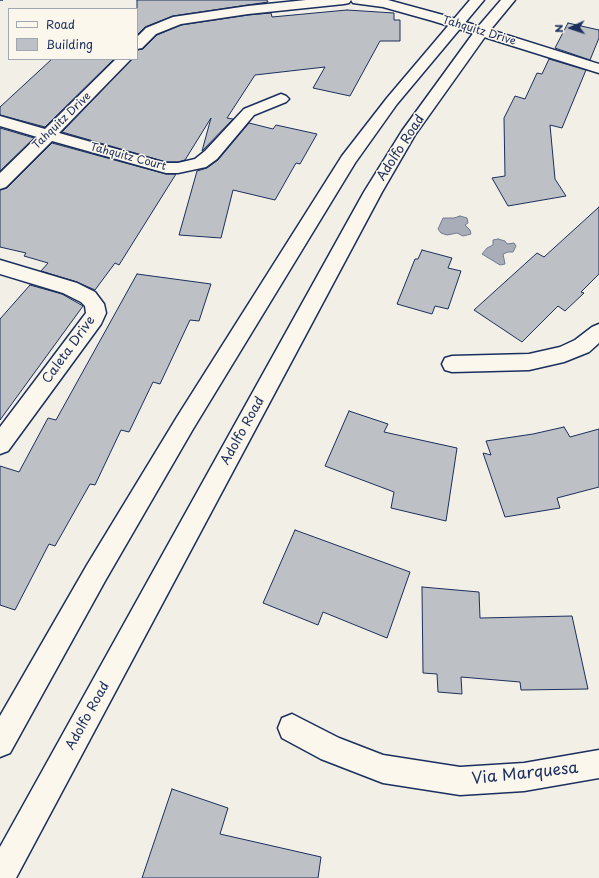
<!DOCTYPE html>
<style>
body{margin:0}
#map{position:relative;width:599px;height:878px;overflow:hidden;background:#f2efe6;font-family:"Playpen Sans",sans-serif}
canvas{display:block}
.legend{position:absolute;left:8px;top:8px;width:130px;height:52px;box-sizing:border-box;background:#fbf7ec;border:1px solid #a1a7b3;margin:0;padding:5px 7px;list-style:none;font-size:12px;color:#1b2f5e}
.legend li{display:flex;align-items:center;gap:8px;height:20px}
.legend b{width:20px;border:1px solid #a1a7b3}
.north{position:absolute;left:551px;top:8px;width:40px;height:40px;-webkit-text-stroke:3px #fbf7ec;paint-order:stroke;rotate:267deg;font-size:11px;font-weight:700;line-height:16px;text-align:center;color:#1b2f5e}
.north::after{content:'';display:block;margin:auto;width:14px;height:18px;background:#1b2f5e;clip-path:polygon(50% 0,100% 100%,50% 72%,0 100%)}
</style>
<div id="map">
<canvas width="599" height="878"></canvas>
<ul class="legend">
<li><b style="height:5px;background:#fbf7ec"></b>Road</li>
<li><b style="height:11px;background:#bdc0c4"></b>Building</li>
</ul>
<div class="north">N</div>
</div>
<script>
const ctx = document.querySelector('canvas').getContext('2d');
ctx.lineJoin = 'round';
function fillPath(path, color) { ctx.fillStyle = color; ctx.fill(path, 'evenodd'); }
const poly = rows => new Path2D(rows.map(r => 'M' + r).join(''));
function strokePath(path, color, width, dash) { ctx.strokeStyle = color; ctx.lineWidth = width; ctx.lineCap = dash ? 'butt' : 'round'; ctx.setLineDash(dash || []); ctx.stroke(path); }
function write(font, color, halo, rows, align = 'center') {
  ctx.font = font + ' "Playpen Sans",sans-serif'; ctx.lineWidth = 3; ctx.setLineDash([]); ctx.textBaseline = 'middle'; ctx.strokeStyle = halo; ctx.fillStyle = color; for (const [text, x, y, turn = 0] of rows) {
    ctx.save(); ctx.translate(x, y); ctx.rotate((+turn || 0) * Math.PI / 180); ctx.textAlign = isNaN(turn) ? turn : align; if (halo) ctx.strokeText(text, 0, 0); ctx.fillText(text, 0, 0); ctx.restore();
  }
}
const water = poly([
 [460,216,467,218,468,223,465,225,470,230,471,234,463,236,457,233,447,235,441,233,438,229,443,218,454,218,460,216],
 [498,239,505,241,507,244,514,243,516,246,513,252,508,252,503,254,505,264,500,265,482,254,487,248,493,245,493,240,498,239]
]);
const building = poly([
 [137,0,267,0,268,2,173,16,145,27,137,35,137,0],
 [347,10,394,13,394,20,400,20,400,41,380,41,350,96,313,88,325,67,255,75,227,118,233,119,202,151,211,118,185,160,178,162,166,162,62,132,132,59,137,59,137,50,143,49,157,35,181,25,248,15,271,13,272,17,347,10],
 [568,23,599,30,599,38,590,60,555,48,568,23],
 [52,59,114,59,45,127,0,115,0,107,52,59],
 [549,59,586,70,562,128,550,125,555,179,566,196,508,206,492,178,505,176,504,118,515,96,525,99,537,73,542,74,549,59],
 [249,123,273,129,276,125,317,134,300,164,296,163,275,200,233,190,221,238,179,235,197,171,207,168,218,160,249,123],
 [0,128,34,138,0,171,0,128],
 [52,143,166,174,176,174,119,265,115,263,95,290,77,282,41,271,48,263,24,256,26,253,0,247,0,190,7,188,52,143],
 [599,207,599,274,581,292,584,293,565,311,558,306,522,342,474,310,537,253,544,257,599,207],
 [422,250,452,258,448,268,461,271,448,309,435,306,432,314,397,304,415,259,418,259,422,250],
 [137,274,211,284,199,321,190,320,160,384,153,382,129,432,121,430,95,485,90,484,55,546,49,544,15,610,0,605,0,466,19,472,48,418,56,420,137,274],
 [30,285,62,294,83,306,0,420,0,319,30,285],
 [349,411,388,424,384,432,457,448,446,521,391,508,394,492,325,466,349,411],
 [564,427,570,437,599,429,599,487,557,498,560,508,505,517,483,453,491,455,486,441,533,434,564,427],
 [295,530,410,572,387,638,323,612,318,625,263,603,295,530],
 [422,587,479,592,480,618,572,616,588,689,521,690,520,682,461,677,462,694,438,692,437,674,423,673,422,587],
 [172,789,228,808,220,834,321,857,318,878,142,878,172,789]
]);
const path = poly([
 [0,0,4,0]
]);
const minor = poly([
 [306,0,351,0,349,3,344,4,248,14,181,24,156,34,142,48,137,49,137,37,146,28,173,17,248,6,306,0],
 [351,0,388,0,443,15,599,64,599,73,433,21,383,7,353,3,351,0],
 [116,59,131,59,59,133,166,163,178,163,195,159,205,151,244,109,281,94,286,96,289,99,286,102,254,115,217,159,206,167,178,173,166,173,52,141,6,187,0,189,0,173,37,137,0,126,0,116,45,129,116,59],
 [0,260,77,283,95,292,104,304,106,313,101,324,8,451,0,454,0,427,86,313,85,306,81,302,63,293,0,274,0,260],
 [599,324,599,343,589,352,564,362,529,370,452,372,445,370,442,364,445,358,452,356,529,354,560,347,575,340,592,327,599,324],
 [292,714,339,738,383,755,460,767,524,763,599,750,599,778,524,791,460,795,383,783,321,759,282,738,278,728,282,718,292,714]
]);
const secondary = poly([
 [470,0,484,0,397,104,355,163,193,429,105,581,10,753,0,757,0,716,87,565,177,417,342,156,387,98,470,0],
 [501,0,515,0,487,34,415,135,382,192,16,878,0,878,0,847,364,192,402,131,477,28,501,0]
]);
const farStreetnames = [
 ["Tahquitz Drive",479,31,17],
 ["Tahquitz Drive",62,121,-44],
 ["Tahquitz Court",128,157,15]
];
const streetNames = [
 ["Adolfo Road",401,148,-57],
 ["Caleta Drive",69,350,-54],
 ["Adolfo Road",243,431,-61],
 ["Adolfo Road",88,716,-61]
];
const nearStreetnames = [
 ["Via Marquesa",525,774,-6]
];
fillPath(water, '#a9adb7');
strokePath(water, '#707b93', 1);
fillPath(building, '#bdc0c4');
strokePath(building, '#1b2f5e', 1);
strokePath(minor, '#1b2f5e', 3);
strokePath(secondary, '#1b2f5e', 3);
strokePath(path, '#1b2f5e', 1.5, [3, 2]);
fillPath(minor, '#fbf7ec');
fillPath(secondary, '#fbf7ec');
write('11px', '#1b2f5e', '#fbf7ec', farStreetnames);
write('13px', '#1b2f5e', '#fbf7ec', streetNames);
write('16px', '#1b2f5e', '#fbf7ec', nearStreetnames);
</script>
